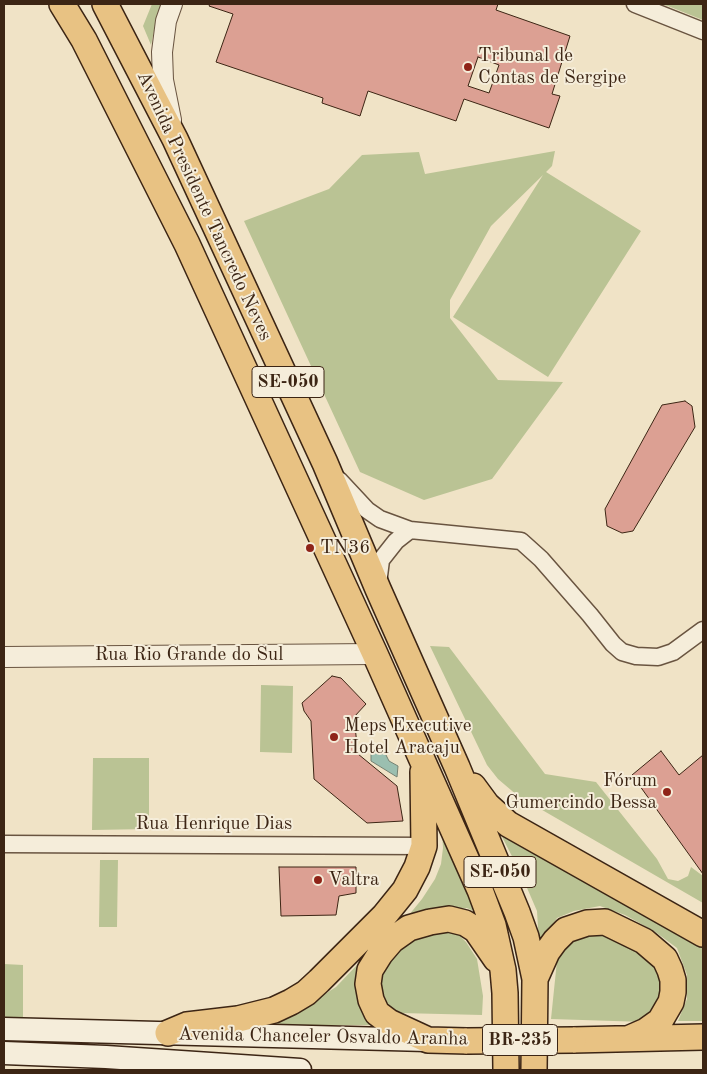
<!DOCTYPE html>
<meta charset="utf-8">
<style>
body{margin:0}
#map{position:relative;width:707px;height:1074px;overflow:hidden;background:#f0e3c6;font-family:"Old Standard TT",serif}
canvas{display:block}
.frame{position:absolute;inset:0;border:5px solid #3c2514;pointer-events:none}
</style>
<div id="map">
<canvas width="707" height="1074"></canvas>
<div class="frame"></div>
</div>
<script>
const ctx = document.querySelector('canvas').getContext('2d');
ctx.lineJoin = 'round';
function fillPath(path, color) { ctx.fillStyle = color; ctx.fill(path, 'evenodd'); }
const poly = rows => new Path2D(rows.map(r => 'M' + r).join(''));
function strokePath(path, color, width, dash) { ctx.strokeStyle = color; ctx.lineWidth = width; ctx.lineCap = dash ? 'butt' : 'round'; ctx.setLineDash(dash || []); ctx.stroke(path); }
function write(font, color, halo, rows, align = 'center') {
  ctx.font = font + ' "Old Standard TT",serif'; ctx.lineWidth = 4; ctx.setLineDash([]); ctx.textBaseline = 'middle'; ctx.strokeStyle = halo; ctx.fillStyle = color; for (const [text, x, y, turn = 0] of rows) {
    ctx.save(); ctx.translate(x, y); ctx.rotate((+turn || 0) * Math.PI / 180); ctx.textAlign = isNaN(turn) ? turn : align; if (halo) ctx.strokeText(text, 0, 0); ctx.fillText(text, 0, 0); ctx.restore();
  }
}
const green = poly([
 [152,4,163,4,155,26,151,45,143,26],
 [660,4,703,4,703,20,668,6],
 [555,151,552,166,546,172,641,231,548,377,453,317,543,175,491,226,450,300,450,318,498,380,563,382,492,479,424,500,360,472,244,221,329,189,362,155,419,152,425,174],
 [430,646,449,647,545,774,596,782,657,859,668,879,678,881,688,876,691,867,703,876,703,903,518,796,498,779,487,765],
 [261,685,293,686,292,753,260,752],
 [93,758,149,758,149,829,92,830],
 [441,817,486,917,467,908,453,909,404,921,422,899,435,879,441,864,443,848],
 [494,821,703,945,703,1021,678,1021,687,999,687,975,677,948,654,931,625,915,600,906,574,911,557,918,539,944,537,911,521,874],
 [100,860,118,860,117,927,99,927],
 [448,929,458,934,466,942,477,959,483,996,482,1015,400,1013,383,1003,377,990,378,958,393,941],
 [600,934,630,941,658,959,667,1000,645,1022,551,1019,558,951,573,937],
 [377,944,378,1025,268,1025,300,1010,336,987],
 [4,964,23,965,23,1021,4,1022]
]);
const water = poly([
 [383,749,389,761,398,766,397,777,371,761,371,750,383,749]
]);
const building = poly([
 [210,4,498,4,496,10,570,36,552,94,560,96,549,128,464,99,456,121,368,91,360,116,322,103,323,98,216,62,233,14,209,6,210,4],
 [478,57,499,65,489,93,468,86,478,57],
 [685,401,692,406,695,427,633,531,622,533,607,526,605,509,662,405,685,401],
 [332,676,341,678,366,704,354,717,358,754,397,786,403,821,367,823,314,779,311,721,304,711,302,703,332,676],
 [661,751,679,775,703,755,703,874,632,775,661,751],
 [279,867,356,867,356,893,339,896,336,915,281,916,279,867]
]);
const minor = poly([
 [635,4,703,31],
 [339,480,367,510,380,519,410,530,521,541,541,559,590,615,613,644,622,652,636,656,658,657,673,652,703,630],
 [378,584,381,560,396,541,410,530],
 [4,844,424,846]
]);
const tertiary = poly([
 [171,120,163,80,162,52,166,21,172,4],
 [4,657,375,654]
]);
const secondary = poly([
 [4,1029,427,1040],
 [4,1053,106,1057,300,1070]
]);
const primary = poly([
 [62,4,84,40,187,244,375,654,480,890,493,925,503,970,505,993,506,1070],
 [105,4,175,139,325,463,378,589,457,767,517,912,526,937,535,979,534,1070],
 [473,786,487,805,508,824,703,934],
 [535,979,547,952,555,941,566,930,587,923,605,922,644,941,665,959,670,970,673,980,673,992,671,1002,660,1021,646,1031,630,1038],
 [168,1033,187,1025,238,1019,274,1010,291,1002,306,993,319,981,384,916,405,890,417,867,424,846,423,772],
 [573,1040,703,1037],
 [467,1041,428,1040,389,1022,377,1013,371,1000,368,984,370,970,380,954,392,940,409,928,430,922,449,919,465,923,476,930,496,959]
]);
const primaryBridge = poly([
 [467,1041,573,1040]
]);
const markers = [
 [468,67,5,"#8f2418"],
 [310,548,5,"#8f2418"],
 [334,737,5,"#8f2418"],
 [667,792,5,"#8f2418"],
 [318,880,5,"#8f2418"]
];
const shields = [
 [288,382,72],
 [500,872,72],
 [520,1040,75]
];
const shieldNames = [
 ["SE-050",288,382],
 ["SE-050",500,872],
 ["BR-235",520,1040]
];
const poiNames = [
 ["Tribunal de",478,56],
 ["Contas de Sergipe",478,78],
 ["TN36",320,548],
 ["Meps Executive",344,726],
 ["Hotel Aracaju",344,748],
 ["Fórum",657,781,"right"],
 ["Gumercindo Bessa",657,803,"right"],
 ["Valtra",328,880]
];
const streetNames = [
 ["Avenida Presidente Tancredo Neves",204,206,65],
 ["Rua Rio Grande do Sul",189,655],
 ["Rua Henrique Dias",214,824],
 ["Avenida Chanceler Osvaldo Aranha",323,1037,1]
];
fillPath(green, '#bac394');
fillPath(water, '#9bbfb0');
strokePath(water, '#758172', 1);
fillPath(building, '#dca093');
strokePath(building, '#3c2514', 1);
strokePath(minor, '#695440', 19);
strokePath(tertiary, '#695440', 22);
strokePath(secondary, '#3c2514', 25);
strokePath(primary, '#3c2514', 28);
strokePath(minor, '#f5edda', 16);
strokePath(tertiary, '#f5edda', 20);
strokePath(secondary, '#f5edda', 22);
strokePath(primary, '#e8c283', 25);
strokePath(primaryBridge, '#3c2514', 28, []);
strokePath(primaryBridge, '#e8c283', 25);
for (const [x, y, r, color] of markers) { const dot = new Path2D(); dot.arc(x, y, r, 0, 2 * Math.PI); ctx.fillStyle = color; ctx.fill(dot); strokePath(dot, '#f5edda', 2); }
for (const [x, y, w] of shields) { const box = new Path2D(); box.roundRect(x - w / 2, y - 15.5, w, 31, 4); ctx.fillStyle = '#f5edda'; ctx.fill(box); strokePath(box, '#3c2514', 1); }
write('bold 18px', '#3c2514', null, shieldNames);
write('19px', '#3c2514', '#f5edda', poiNames, 'left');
write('19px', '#3c2514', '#f5edda', streetNames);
</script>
